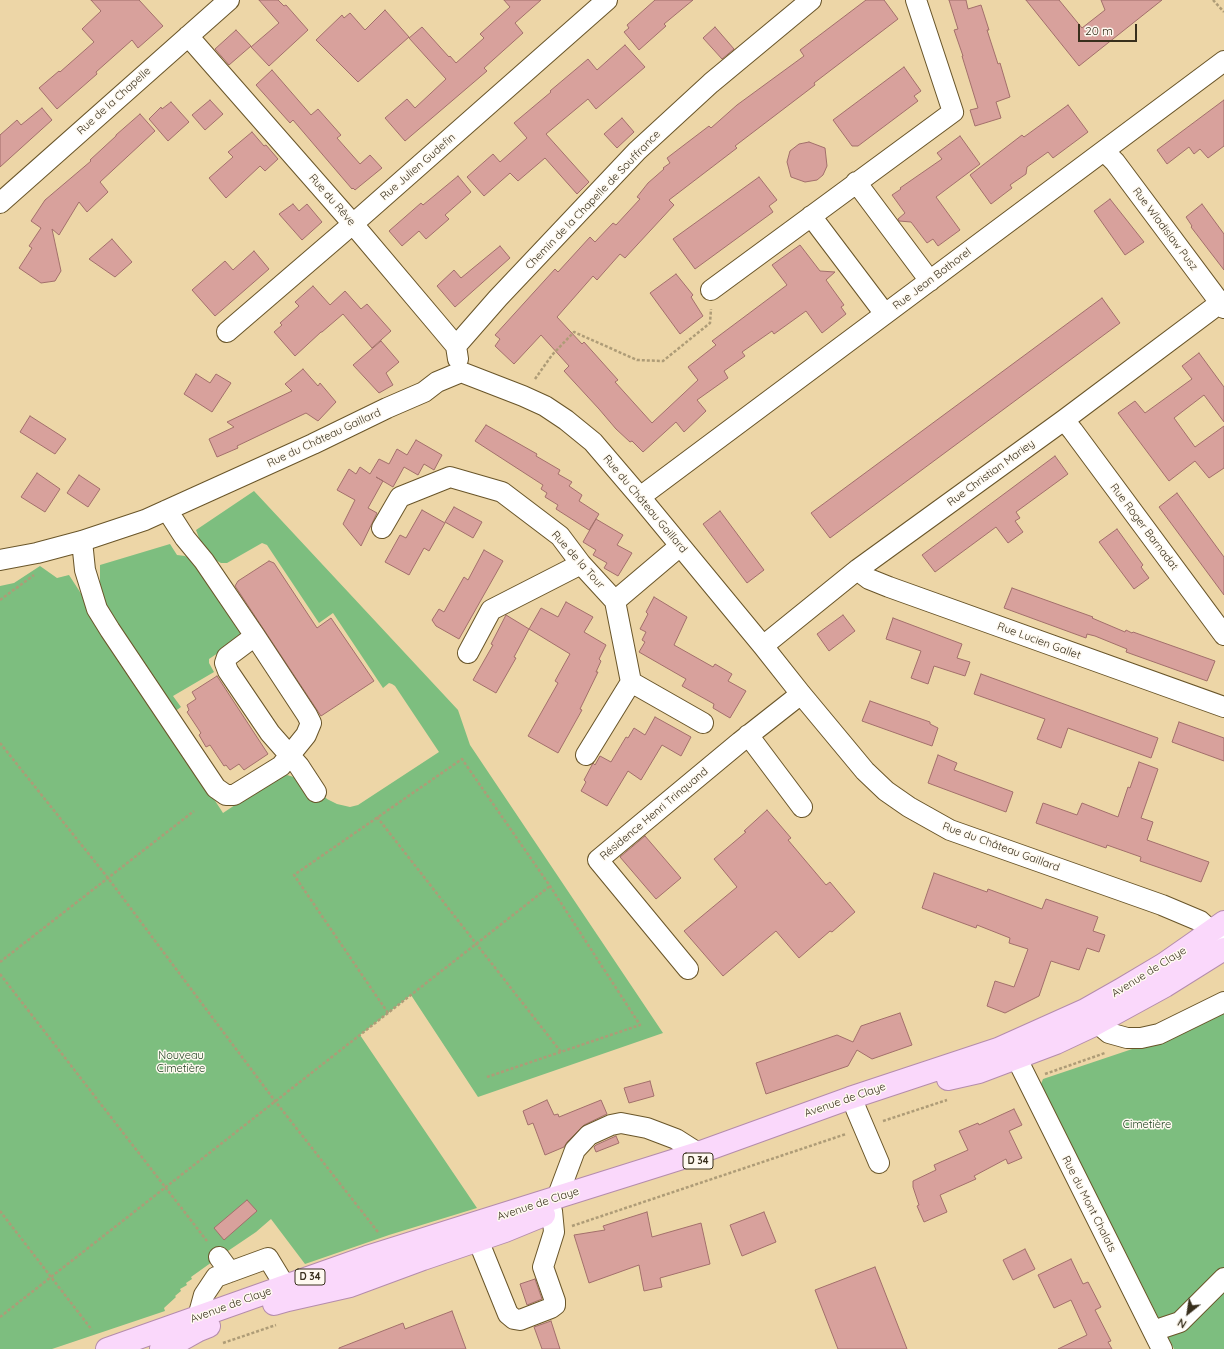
<!DOCTYPE html>
<meta charset="utf-8">
<style>
body{margin:0}
#map{position:relative;width:1224px;height:1349px;overflow:hidden;background:#edd6a7;font-family:Quicksand,sans-serif}
canvas{display:block}
.north{position:absolute;left:1168px;top:1293px;width:40px;height:40px;-webkit-text-stroke:3px #fef9f0;paint-order:stroke;rotate:210deg;font-size:11px;font-weight:700;line-height:16px;text-align:center;color:#382f1c}
.north::after{content:'';display:block;margin:auto;width:14px;height:18px;background:#382f1c;clip-path:polygon(50% 0,100% 100%,50% 72%,0 100%)}
.scale{position:absolute;left:1078px;top:24px;width:59px;height:18px;box-sizing:border-box;border:2px solid #382f1c;border-top:0;padding-left:5px;font-size:12px;line-height:14px;white-space:nowrap;color:#382f1c;-webkit-text-stroke:3px #fef9f0;paint-order:stroke}
</style>
<div id="map">
<canvas width="1224" height="1349"></canvas>
<div class="north">N</div>
<div class="scale">20 m</div>
</div>
<script>
const ctx = document.querySelector('canvas').getContext('2d');
ctx.lineJoin = 'round';
function fillPath(path, color) { ctx.fillStyle = color; ctx.fill(path, 'evenodd'); }
const poly = rows => new Path2D(rows.map(r => 'M' + r).join(''));
function strokePath(path, color, width, dash) { ctx.strokeStyle = color; ctx.lineWidth = width; ctx.lineCap = dash ? 'butt' : 'round'; ctx.setLineDash(dash || []); ctx.stroke(path); }
function write(font, color, halo, rows, align = 'center') {
  ctx.font = font + ' Quicksand,sans-serif'; ctx.lineWidth = 3; ctx.setLineDash([]); ctx.textBaseline = 'middle'; ctx.strokeStyle = halo; ctx.fillStyle = color; for (const [text, x, y, turn = 0] of rows) {
    ctx.save(); ctx.translate(x, y); ctx.rotate((+turn || 0) * Math.PI / 180); ctx.textAlign = isNaN(turn) ? turn : align; if (halo) ctx.strokeText(text, 0, 0); ctx.fillText(text, 0, 0); ctx.restore();
  }
}
const green = poly([
 [254,491,458,710,470,745,663,1033,478,1097,411,995,360,1035,477,1208,389,1235,305,1264,271,1219,256,1232,219,1257,191,1277,192,1279,186,1283,187,1285,180,1289,181,1291,175,1296,176,1297,164,1308,165,1311,52,1349,0,1349,0,586,14,583,40,566,57,578,69,575,223,813,271,781,279,776,287,775,297,778,321,793,327,799,337,804,350,807,358,805,439,752,395,686,392,684,389,683,383,688,333,613,319,623,267,545,262,543,227,563,221,563,212,558,201,543,196,530],
 [170,544,177,555,185,556,191,560,240,624,242,637,209,659,209,663,214,672,173,696,181,707,174,712,108,613,100,588,100,565],
 [1224,1013,1224,1349,1174,1349,1041,1084,1043,1079,1168,1037]
]);
const building = poly([
 [91,0,139,0,163,26,138,48,132,40,96,72,97,74,57,109,39,88,59,71,60,72,94,42,82,29,101,11,91,0],
 [259,0,278,0,284,6,286,5,308,30,269,66,251,47,279,23,259,0],
 [504,0,541,0,515,23,523,33,484,68,487,71,405,141,385,118,407,99,415,108,446,79,409,38,422,27,449,57,450,56,456,63,484,38,480,34,510,7,504,0],
 [655,0,693,0,664,24,666,26,639,50,624,32,629,28,627,25,655,0],
 [866,0,884,0,898,19,814,83,815,85,735,146,737,148,669,200,674,205,625,258,620,254,597,280,593,276,557,317,582,344,584,342,618,380,615,382,652,423,698,380,688,367,716,345,712,341,787,285,772,265,800,245,820,271,835,272,826,280,844,305,841,307,846,314,822,333,806,311,774,334,772,331,742,352,745,356,724,371,728,378,697,400,706,411,684,432,676,422,643,452,632,441,630,442,616,429,599,409,564,371,569,366,541,335,514,364,495,346,500,339,495,335,555,269,558,272,590,237,595,242,613,223,616,225,640,199,637,197,648,183,664,169,663,168,670,163,667,158,709,126,711,128,737,105,804,56,800,50,866,0],
 [949,0,966,0,968,9,981,5,989,30,987,30,998,64,1000,63,1010,97,996,102,1001,118,975,126,970,110,978,108,962,56,963,56,954,30,958,29,949,0],
 [1026,0,1059,0,1082,28,1105,10,1101,0,1162,0,1079,66,1026,0],
 [385,10,409,37,358,82,316,40,342,15,344,18,350,13,365,30,385,10],
 [715,27,734,49,722,59,703,38,715,27],
 [236,30,251,46,229,65,215,49,236,30],
 [625,45,645,67,596,109,588,99,546,134,589,182,577,194,545,158,518,181,510,173,484,196,467,177,493,154,500,162,527,138,514,123,551,92,550,91,588,59,597,70,625,45],
 [904,67,921,91,914,96,918,101,858,146,852,146,833,120,904,67],
 [272,70,311,115,318,109,341,135,337,138,360,164,370,155,382,168,355,190,353,188,352,189,293,120,290,123,256,85,272,70],
 [210,100,223,114,205,130,192,115,210,100],
 [1224,100,1224,146,1208,158,1200,149,1194,154,1189,147,1167,164,1157,150,1224,100],
 [171,102,189,122,168,141,149,119,161,107,162,109,171,102],
 [1068,105,1088,132,1053,158,1048,152,1027,167,1026,174,1010,185,1012,188,991,204,970,175,1022,135,1024,137,1068,105],
 [42,108,52,120,0,167,0,135,17,120,21,125,42,108],
 [140,114,155,131,100,182,108,192,87,212,79,202,59,235,52,229,61,271,55,281,41,283,19,268,32,248,29,246,41,228,31,221,45,200,91,161,90,160,116,136,116,135,140,114],
 [622,118,634,132,617,148,604,134,622,118],
 [252,132,264,146,266,145,278,159,265,171,260,166,226,198,209,178,233,157,228,152,252,132],
 [960,136,980,164,936,197,960,230,938,246,933,239,927,243,911,222,899,221,898,219,905,213,892,195,901,189,900,188,942,159,937,153,960,136],
 [809,142,825,148,827,166,823,175,817,180,805,182,791,177,787,162,790,151,799,144,809,142],
 [458,176,471,192,445,215,449,219,426,239,419,231,402,246,389,231,421,203,423,205,458,176],
 [759,177,777,200,769,206,773,212,695,269,673,239,759,177],
 [1110,199,1144,242,1125,255,1094,211,1110,199],
 [293,204,299,211,307,204,322,222,302,240,279,214,293,204],
 [1202,204,1224,234,1224,270,1191,227,1192,226,1186,217,1202,204],
 [112,239,132,262,115,277,89,259,112,239],
 [500,246,510,258,455,307,437,286,454,270,461,278,500,246],
 [254,251,269,269,215,316,192,290,225,261,233,270,254,251],
 [676,274,693,295,691,297,703,316,680,334,650,293,676,274],
 [313,286,330,305,345,291,361,309,367,304,391,331,372,348,343,314,322,332,321,332,295,356,274,332,282,325,280,323,299,306,295,302,313,286],
 [1102,298,1120,323,830,538,811,513,1102,298],
 [381,341,399,362,386,373,393,385,379,393,353,365,381,341],
 [1199,353,1224,387,1224,422,1204,395,1174,418,1195,447,1224,426,1224,468,1209,478,1195,461,1169,481,1118,413,1135,401,1145,413,1192,379,1182,366,1199,353],
 [303,369,318,386,320,383,336,402,318,421,306,413,237,446,238,448,217,457,209,439,234,427,227,422,292,391,285,384,303,369],
 [196,374,210,383,216,374,231,383,212,412,184,394,196,374],
 [30,416,66,439,55,454,20,432,30,416],
 [486,425,537,454,536,456,560,470,558,474,572,482,569,486,582,495,579,501,599,514,589,530,556,509,558,505,545,497,547,493,541,489,543,485,475,441,486,425],
 [416,440,442,455,434,470,424,464,418,475,404,467,393,487,376,477,383,481,368,508,377,513,361,546,343,524,355,500,337,490,349,469,356,474,360,467,370,474,379,459,389,464,397,449,407,455,416,440],
 [1055,456,1068,474,1016,512,1020,518,1015,521,1023,532,1008,543,996,527,935,572,922,555,1055,456],
 [37,473,60,489,45,512,21,497,37,473],
 [79,475,100,489,88,507,67,493,79,475],
 [1177,493,1224,557,1224,595,1159,507,1177,493],
 [454,507,482,522,473,538,445,522,454,507],
 [422,510,445,523,429,551,424,548,409,575,385,562,400,535,406,538,422,510],
 [720,511,764,570,747,583,703,524,720,511],
 [596,519,623,535,617,545,632,553,618,576,604,568,607,563,593,555,596,550,583,542,596,519],
 [1117,529,1143,565,1141,567,1149,578,1134,589,1099,542,1117,529],
 [484,550,503,561,459,639,436,626,432,620,439,609,444,612,464,577,468,580,484,550],
 [269,561,274,563,317,628,331,618,374,681,321,716,235,586,238,581,269,561],
 [1012,588,1093,617,1092,618,1125,632,1126,630,1132,633,1133,632,1215,661,1207,681,1126,652,1127,649,1095,636,1087,634,1086,638,1004,608,1012,588],
 [654,597,687,617,674,645,713,667,715,664,732,674,728,681,746,691,730,718,713,708,714,704,682,686,686,679,639,652,645,642,642,640,646,632,640,629,648,614,646,612,654,597],
 [566,602,593,617,584,632,606,645,599,659,601,661,596,672,598,672,580,709,582,710,558,753,528,736,558,683,555,681,570,654,529,629,541,608,558,617,566,602],
 [506,615,529,629,514,657,516,658,496,693,473,680,493,645,491,644,506,615],
 [843,615,855,631,829,651,817,634,843,615],
 [893,618,962,644,957,658,970,662,965,676,934,666,928,684,911,678,921,651,886,639,893,618],
 [981,674,1158,738,1151,758,1068,728,1061,748,1037,739,1045,719,974,694,981,674],
 [217,676,268,754,244,770,239,764,230,770,226,765,224,766,210,745,206,747,199,735,201,733,187,712,189,710,187,705,196,699,192,692,217,676],
 [870,701,930,722,930,724,938,728,932,746,862,721,870,701],
 [655,717,691,737,681,756,662,745,641,780,628,771,607,806,581,791,586,782,584,780,592,765,593,763,595,765,600,756,611,762,626,737,628,738,634,728,645,735,655,717],
 [1179,722,1224,738,1224,761,1172,742,1179,722],
 [938,755,957,763,954,770,1013,792,1006,812,928,783,938,755],
 [1139,762,1158,769,1141,818,1153,822,1147,840,1209,862,1201,882,1140,861,1141,857,1107,845,1106,848,1036,823,1043,803,1077,815,1082,803,1118,817,1128,787,1130,788,1139,762],
 [767,810,791,838,788,840,826,885,830,882,855,912,832,932,830,931,799,958,776,931,723,976,684,931,737,887,714,859,746,832,744,831,767,810],
 [645,836,681,878,656,899,620,857,645,836],
 [934,873,987,892,988,889,1042,909,1046,899,1098,917,1093,931,1105,935,1099,952,1087,948,1079,970,1051,961,1039,996,1005,1013,987,1006,995,981,1014,987,1028,949,1009,943,1010,938,977,925,976,928,922,908,934,873],
 [900,1013,912,1045,872,1059,857,1050,848,1066,766,1094,756,1063,837,1035,853,1042,861,1026,900,1013],
 [650,1081,654,1096,629,1103,624,1088,650,1081],
 [547,1100,554,1115,558,1114,559,1117,601,1100,607,1114,584,1125,567,1142,564,1147,545,1155,533,1123,528,1125,523,1111,547,1100],
 [1014,1109,1022,1125,1009,1131,1022,1158,1008,1164,1006,1159,974,1176,976,1179,940,1195,947,1212,924,1222,917,1206,919,1205,913,1187,913,1181,936,1170,934,1165,968,1150,959,1131,978,1123,979,1125,1014,1109],
 [616,1136,619,1143,596,1152,594,1147,596,1145,616,1136],
 [247,1200,257,1211,224,1240,214,1228,247,1200],
 [647,1212,652,1237,701,1223,710,1264,660,1278,662,1287,644,1291,639,1265,589,1283,574,1235,605,1230,603,1226,647,1212],
 [764,1212,776,1242,742,1256,730,1225,764,1212],
 [1025,1249,1035,1269,1013,1280,1003,1260,1025,1249],
 [1071,1259,1083,1284,1088,1282,1101,1307,1095,1310,1111,1341,1108,1342,1112,1349,1058,1349,1087,1335,1071,1300,1054,1308,1038,1275,1071,1259],
 [875,1267,907,1349,838,1349,815,1290,875,1267],
 [535,1279,542,1299,527,1305,520,1284,535,1279],
 [452,1311,466,1349,339,1349,339,1348,403,1323,405,1329,452,1311],
 [551,1321,560,1349,542,1349,534,1327,551,1321]
]);
const path = poly([
 [1213,0,1224,12],
 [535,379,552,355,574,332,637,360,663,361,710,323,711,309],
 [0,600,34,575],
 [0,743,108,878,275,1101,378,1232],
 [377,817,561,1052],
 [0,962,194,811],
 [0,974,207,1241],
 [388,1013,294,875,462,759,550,886,640,1025,487,1077],
 [1045,1074,1105,1053],
 [883,1121,947,1100],
 [0,1211,92,1330],
 [572,1226,846,1134],
 [0,1317,550,886],
 [223,1343,276,1325]
]);
const minor = poly([
 [188,36,353,224,435,321,456,346,458,359],
 [1104,151,1115,162,1224,308],
 [856,182,930,281],
 [0,203,229,0],
 [811,216,885,314],
 [711,290,953,112,916,0],
 [227,332,362,216,607,0],
 [456,346,498,298,637,151,711,83,811,0],
 [1064,420,1073,431,1224,635],
 [640,497,1224,61],
 [382,528,400,497,450,477,502,492,560,536,581,564,615,601,631,682,586,755],
 [82,541,85,570,97,609,110,630,216,788,226,795,234,795,281,766,306,735,311,723,307,715,255,636,204,561,185,538,167,510],
 [0,560,37,553,82,541,145,520,313,444,387,408,424,392,437,382,461,372,523,396,545,406,566,420,593,442,640,497,763,646,801,694,865,771,886,791,909,807,950,830,1162,905,1200,921,1211,931,1217,940,1214,944],
 [857,570,869,579,889,587,1224,707],
 [615,601,680,546],
 [255,636,227,657,225,663,228,671,270,733,299,766,316,792],
 [763,646,857,570,1064,420,1220,303],
 [468,653,491,610,581,564],
 [631,682,703,723],
 [748,735,802,807],
 [688,969,598,860,740,742,801,694],
 [1097,1023,1109,1033,1127,1038,1141,1038,1159,1034,1224,1002],
 [1017,1059,1162,1349],
 [856,1109,879,1163],
 [557,1198,575,1150,589,1135,611,1125,621,1123,647,1128,676,1139,698,1153],
 [478,1240,508,1314,514,1319,520,1320,551,1308,555,1305,555,1301,543,1267,554,1232,552,1211],
 [219,1257,230,1272],
 [198,1317,204,1295,216,1277,268,1258,285,1286],
 [1153,1331,1180,1322,1224,1278]
]);
const major = poly([
 [948,1079,979,1072,1056,1043,1090,1027,1165,986,1224,949],
 [274,1304,288,1300,350,1286,423,1259,505,1231,544,1215],
 [107,1349,367,1257,698,1153,850,1098,998,1049,1085,1010,1122,989,1164,964,1224,922],
 [161,1349,172,1345,199,1330,209,1326]
]);
const shields = [
 [698,1161,30],
 [310,1277,30]
];
const shieldNames = [
 ["D 34",698,1161],
 ["D 34",310,1277]
];
const streetNames = [
 ["Rue de la Chapelle",114,101,-42],
 ["Rue Julien Gudefin",418,167,-41],
 ["Rue du Rêve",332,200,49],
 ["Chemin de la Chapelle de Souffrance",593,200,-46],
 ["Rue Wladislaw Pusz",1165,229,53],
 ["Rue Jean Bothorel",932,279,-37],
 ["Rue du Château Gaillard",324,438,-25],
 ["Rue Christian Mariey",991,473,-36],
 ["Rue du Château Gaillard",645,504,50],
 ["Rue Roger Barnadat",1144,527,53],
 ["Rue de la Tour",578,560,48],
 ["Rue Lucien Gallet",1039,641,20],
 ["Résidence Henri Trinquand",654,814,-40],
 ["Rue du Château Gaillard",1001,847,20],
 ["Avenue de Claye",1149,972,-32],
 ["Avenue de Claye",845,1100,-19],
 ["Avenue de Claye",538,1204,-18],
 ["Rue du Mont Chalats",1089,1204,63],
 ["Avenue de Claye",231,1305,-20]
];
const parkNames = [
 ["Nouveau",181,1056],
 ["Cimetière",181,1069],
 ["Cimetière",1147,1125]
];
fillPath(green, '#7dbe7f');
fillPath(building, '#d8a19c');
strokePath(building, '#a26f6b', 1);
strokePath(minor, '#695529', 22);
strokePath(major, '#b48cac', 24);
strokePath(path, '#ae9c77', 2.5, [3, 2]);
strokePath(minor, '#fff', 20);
strokePath(major, '#fad8fb', 22);
for (const [x, y, w] of shields) { const box = new Path2D(); box.roundRect(x - w / 2, y - 8, w, 16, 3); ctx.fillStyle = '#fef9f0'; ctx.fill(box); strokePath(box, '#382f1c', 1); }
write('bold 10px', '#382f1c', null, shieldNames);
write('11px', '#382f1c', '#fef9f0', streetNames);
write('11px', '#183b1a', '#fef9f0', parkNames);
</script>
